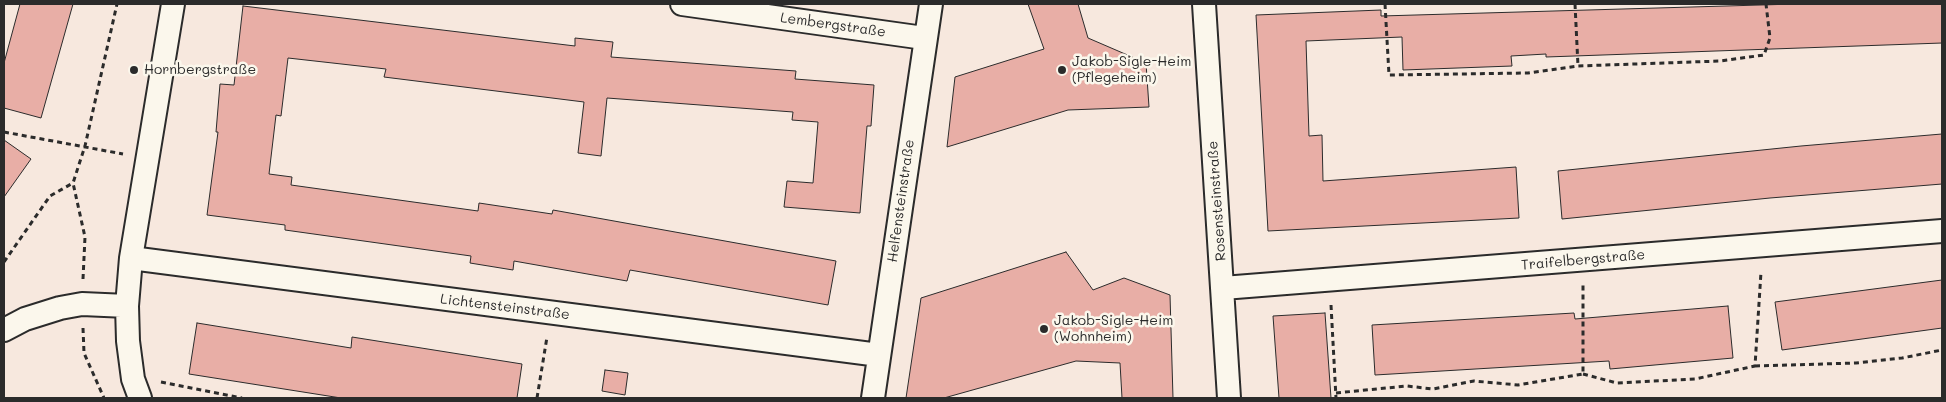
<!DOCTYPE html>
<meta charset="utf-8">
<style>
body{margin:0}
#map{position:relative;width:1946px;height:402px;overflow:hidden;background:#f7e8de;font-family:Mali,sans-serif}
canvas{display:block}
.frame{position:absolute;inset:0;border:5px solid #2b2b2b;pointer-events:none}
</style>
<div id="map">
<canvas width="1946" height="402"></canvas>
<div class="frame"></div>
</div>
<script>
const ctx = document.querySelector('canvas').getContext('2d');
ctx.lineJoin = 'round';
function fillPath(path, color) { ctx.fillStyle = color; ctx.fill(path, 'evenodd'); }
const poly = rows => new Path2D(rows.map(r => 'M' + r).join(''));
function strokePath(path, color, width, dash) { ctx.strokeStyle = color; ctx.lineWidth = width; ctx.lineCap = dash ? 'butt' : 'round'; ctx.setLineDash(dash || []); ctx.stroke(path); }
function write(font, color, halo, rows, align = 'center') {
  ctx.font = font + ' Mali,sans-serif'; ctx.lineWidth = 5; ctx.setLineDash([]); ctx.textBaseline = 'middle'; ctx.strokeStyle = halo; ctx.fillStyle = color; for (const [text, x, y, turn = 0] of rows) {
    ctx.save(); ctx.translate(x, y); ctx.rotate((+turn || 0) * Math.PI / 180); ctx.textAlign = isNaN(turn) ? turn : align; if (halo) ctx.strokeText(text, 0, 0); ctx.fillText(text, 0, 0); ctx.restore();
  }
}
const building = poly([
 [20,4,73,4,41,118,4,108,4,63,20,4],
 [1028,4,1078,4,1088,38,1146,63,1149,107,1068,110,947,147,955,77,1044,49,1028,4],
 [1795,4,1942,4,1942,43,1546,57,1546,54,1511,56,1512,66,1403,70,1402,37,1306,41,1309,136,1322,135,1323,181,1516,167,1519,218,1268,231,1256,15,1381,10,1381,16,1795,4],
 [243,6,575,46,575,38,613,42,611,57,796,71,795,79,874,85,871,126,867,126,860,213,784,207,787,181,813,183,818,122,792,120,793,112,607,98,601,156,578,153,584,102,384,77,386,69,288,58,281,116,276,115,269,174,292,177,291,185,478,211,479,203,552,214,553,210,836,261,828,305,630,270,627,281,514,261,513,270,470,263,471,256,285,230,285,225,207,215,218,132,216,132,220,84,234,85,243,6],
 [1942,134,1942,184,1770,198,1562,219,1558,171,1801,146,1942,134],
 [4,140,31,159,4,197,4,140],
 [1066,252,1093,290,1124,278,1170,295,1173,398,1122,398,1120,363,1076,361,944,398,906,398,921,298,1066,252],
 [1942,280,1942,328,1782,350,1775,302,1942,280],
 [1728,306,1733,358,1610,369,1609,361,1375,375,1372,325,1574,313,1575,319,1728,306],
 [1325,313,1331,398,1279,398,1273,316,1325,313],
 [197,323,351,348,352,337,522,364,517,398,341,398,189,374,197,323],
 [605,370,628,373,625,395,602,391,605,370]
]);
const path = poly([
 [1385,4,1389,75,1528,73,1578,66,1720,61,1764,55,1770,38,1766,4],
 [1575,4,1578,66],
 [4,132,123,154],
 [4,262,50,196,73,183],
 [83,279,85,237,73,183,85,146,117,4],
 [1331,305,1336,398],
 [83,328,84,353,104,398],
 [1755,366,1856,363,1902,358,1942,350],
 [1583,374,1617,383,1695,379,1755,366,1761,272],
 [161,382,242,398],
 [1336,393,1407,386,1433,389,1474,381,1518,385,1583,374,1583,285],
 [537,398,547,337]
]);
const minor = poly([
 [682,4,924,38],
 [1204,4,1229,398],
 [131,258,879,355],
 [1223,288,1942,231],
 [4,330,25,319,60,308,82,304,127,306],
 [140,398,133,379,128,341,127,306,131,258,173,4],
 [873,398,931,4]
]);
const markers = [
 [134,70,5,"#2b2b2b"],
 [1062,70,5,"#2b2b2b"],
 [1044,329,5,"#2b2b2b"]
];
const streetNames = [
 ["Lembergstraße",833,25,8],
 ["Helfensteinstraße",901,201,-82],
 ["Rosensteinstraße",1217,201,-94],
 ["Traifelbergstraße",1583,260,-5],
 ["Lichtensteinstraße",505,307,7]
];
const poiNames = [
 ["Jakob-Sigle-Heim",1072,62],
 ["(Pflegeheim)",1072,78],
 ["Hornbergstraße",144,70],
 ["Jakob-Sigle-Heim",1054,321],
 ["(Wohnheim)",1054,337]
];
fillPath(building, '#e8aea6');
strokePath(building, '#2b2b2b', 1);
strokePath(minor, '#2b2b2b', 26);
strokePath(path, '#2b2b2b', 3, [5, 4]);
strokePath(minor, '#fbf7ec', 22);
for (const [x, y, r, color] of markers) { const dot = new Path2D(); dot.arc(x, y, r, 0, 2 * Math.PI); ctx.fillStyle = color; ctx.fill(dot); strokePath(dot, '#fbf7ec', 2); }
write('14px', '#2b2b2b', '#fbf7ec', streetNames);
write('14px', '#2b2b2b', '#fbf7ec', poiNames, 'left');
</script>
